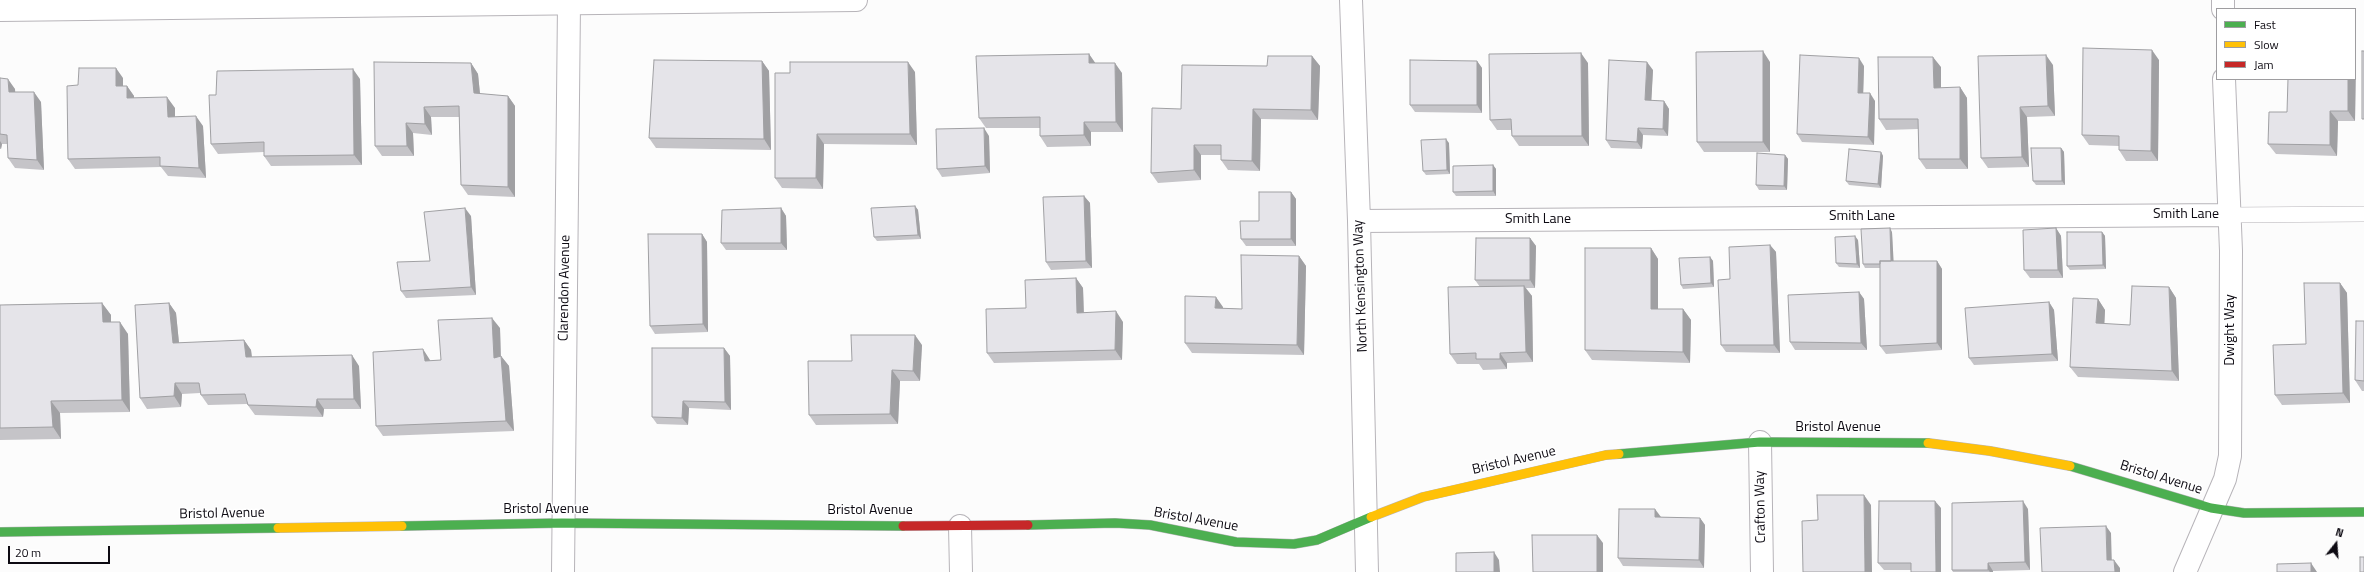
<!DOCTYPE html>
<style>
body{margin:0}
#map{position:relative;width:2364px;height:572px;overflow:hidden;background:#fcfcfc;font-family:"Titillium Web",sans-serif}
canvas{display:block}
.legend{position:absolute;left:2216px;top:8px;width:140px;height:72px;box-sizing:border-box;background:#fff;border:1px solid #9e9da0;margin:0;padding:5px 7px;list-style:none;font-size:12px;color:#0d0a12}
.legend li{display:flex;align-items:center;gap:8px;height:20px}
.legend b{width:20px;border:1px solid #9e9da0}
.north{position:absolute;left:2316px;top:524px;width:40px;height:40px;-webkit-text-stroke:3px #fff;paint-order:stroke;rotate:17deg;font-size:11px;font-weight:700;line-height:16px;text-align:center;color:#0d0a12}
.north::after{content:'';display:block;margin:auto;width:14px;height:18px;background:#0d0a12;clip-path:polygon(50% 0,100% 100%,50% 72%,0 100%)}
.scale{position:absolute;left:8px;top:546px;width:102px;height:18px;box-sizing:border-box;border:2px solid #0d0a12;border-top:0;padding-left:5px;font-size:12px;line-height:14px;white-space:nowrap;color:#0d0a12;-webkit-text-stroke:3px #fff;paint-order:stroke}
</style>
<div id="map">
<canvas width="2364" height="572"></canvas>
<ul class="legend">
<li><b style="height:5px;background:#4caf50"></b>Fast</li>
<li><b style="height:5px;background:#ffc107"></b>Slow</li>
<li><b style="height:5px;background:#c62828"></b>Jam</li>
</ul>
<div class="north">N</div>
<div class="scale">20 m</div>
</div>
<script>
const ctx = document.querySelector('canvas').getContext('2d');
ctx.lineJoin = 'round';
const poly = rows => new Path2D(rows.map(r => 'M' + r).join(''));
function strokePath(path, color, width, dash) { ctx.strokeStyle = color; ctx.lineWidth = width; ctx.lineCap = dash ? 'butt' : 'round'; ctx.setLineDash(dash || []); ctx.stroke(path); }
function fillPath(path, color) { ctx.fillStyle = color; ctx.fill(path, 'evenodd'); }
function write(font, color, halo, rows, align = 'center') {
  ctx.font = font + ' "Titillium Web",sans-serif'; ctx.lineWidth = 3; ctx.setLineDash([]); ctx.textBaseline = 'middle'; ctx.strokeStyle = halo; ctx.fillStyle = color; for (const [text, x, y, turn = 0] of rows) {
    ctx.save(); ctx.translate(x, y); ctx.rotate((+turn || 0) * Math.PI / 180); ctx.textAlign = isNaN(turn) ? turn : align; if (halo) ctx.strokeText(text, 0, 0); ctx.fillText(text, 0, 0); ctx.restore();
  }
}
const lane = poly([
 [2228,215,2364,214]
]);
const street = poly([
 [1351,0,1359,221,1367,572],
 [2223,0,2223,9],
 [0,10,856,0],
 [1359,221,2228,215],
 [1760,442,1762,572],
 [960,526,961,572],
 [563,572,569,4],
 [2185,572,2225,479,2230,456,2231,251,2224,79]
]);
const fast = poly([
 [1619,454,1760,442,1928,443],
 [2070,466,2211,508,2244,513,2364,512],
 [1028,525,1115,523,1150,525,1236,542,1294,544,1317,540,1371,517],
 [402,526,562,523,903,526],
 [0,532,278,528]
]);
const slow = poly([
 [1928,443,1990,451,2070,466],
 [1371,517,1423,497,1606,455,1619,454],
 [278,528,402,526]
]);
const jam = poly([
 [903,526,1028,525]
]);
const wall = poly([
 [1089,54,1095,63,1122,73,1123,132,1091,132,1091,146,1047,147,1040,136,1040,128,986,128,979,118],
 [1312,56,1320,66,1318,120,1261,119,1260,171,1228,170,1221,160,1221,155,1201,155,1201,180,1158,183,1151,173,1181,109,1267,66],
 [2355,56,2356,58,2355,121,2338,121,2337,156,2276,154,2268,144,2287,112,2355,79],
 [2159,60,2158,161,2126,161,2119,150,2119,146,2089,145,2082,135],
 [762,61,769,71,771,150,656,148,649,138],
 [1477,61,1482,68,1482,113,1415,112,1410,105],
 [1770,62,1770,152,1704,152,1697,142],
 [471,63,478,74,480,94,508,96,515,106,515,197,468,195,461,185,459,117,431,117,432,135,413,133,414,156,382,156,375,146],
 [1588,63,1589,146,1519,146,1512,136,1511,130,1497,130,1490,120],
 [2053,65,2055,116,2027,117,2029,167,1988,168,1981,158],
 [1864,66,1863,93,1875,101,1874,145,1802,142,1797,134],
 [1941,67,1941,88,1960,87,1967,98,1968,169,1926,169,1919,159,1918,129,1886,130,1879,119],
 [1653,70,1651,101,1664,101,1669,109,1668,136,1643,135,1642,149,1611,148,1606,140],
 [915,72,917,145,824,144,823,189,782,188,775,178,775,73],
 [0,78,15,89,15,92,41,102,44,170,15,168,8,158,8,144,2,144,1,149,0,149],
 [123,78,123,86,127,86,134,96,134,98,175,108,175,117,203,126,206,178,168,176,161,167,75,169,68,159,78,85],
 [360,79,362,165,271,166,264,156,264,152,218,154,211,144,216,95],
 [989,136,990,173,942,177,937,169],
 [1449,143,1450,174,1426,175,1423,171],
 [2061,148,2064,152,2065,185,2036,185,2033,181],
 [1881,152,1883,156,1881,188,1849,185,1846,181],
 [1785,155,1788,159,1787,190,1759,190,1756,185],
 [1493,165,1496,169,1496,196,1456,196,1453,192],
 [1291,192,1296,199,1296,246,1246,246,1241,239],
 [1084,196,1090,203,1092,268,1051,270,1046,262],
 [915,206,918,210,921,239,877,241,874,237],
 [781,208,786,216,787,250,726,250,721,243],
 [471,216,476,295,406,298,401,291,430,261],
 [2056,228,2061,236,2063,278,2030,278,2024,270],
 [1892,232,1893,261,1937,261,1942,269,1942,350,1886,354,1880,346,1880,268,1865,268,1863,264],
 [2102,232,2105,236,2106,269,2070,270,2067,266],
 [702,234,707,242,708,332,655,334,650,326],
 [1530,238,1536,246,1535,288,1526,288,1532,296,1533,362,1507,363,1507,369,1483,370,1479,364,1457,364,1450,354,1480,287,1475,280],
 [1858,240,1860,268,1839,267,1836,263],
 [1770,245,1776,252,1780,353,1726,352,1721,345,1730,279],
 [1651,248,1658,259,1658,309,1683,309,1691,320,1690,363,1592,360,1585,350],
 [1299,256,1306,266,1304,355,1192,353,1185,343,1223,307,1223,308,1242,309],
 [1710,257,1713,261,1714,287,1683,289,1681,285],
 [1076,278,1083,288,1084,312,1123,322,1122,360,994,363,987,353,1026,308],
 [2340,283,2347,293,2350,403,2282,405,2275,395,2306,344],
 [2169,287,2176,298,2179,381,2078,377,2070,367,2098,299,2105,310,2104,324,2130,325],
 [1859,292,1864,299,1867,350,1795,350,1790,342],
 [2049,302,2054,310,2058,361,1974,365,1969,358],
 [102,303,111,315,111,322,128,334,130,412,60,413,61,439,0,440,0,305],
 [169,303,176,313,179,343,244,340,251,350,252,357,359,366,361,409,324,409,323,417,255,415,247,404,208,405,201,395,200,393,182,394,181,407,147,409,140,398],
 [2364,321,2364,391,2362,391,2355,380],
 [500,328,501,356,509,366,514,431,383,436,376,426,430,360,430,361,441,360],
 [922,345,920,381,900,381,898,424,816,425,809,415,852,361],
 [724,348,730,356,731,410,689,408,688,425,657,424,652,417],
 [1941,508,1911,570,1884,570,1878,563],
 [2028,509,2030,570,1993,571,1993,572,1953,572,1952,570],
 [1661,517,1700,518,1705,525,1704,568,1623,566,1618,558]
]);
const shadedWall = poly([
 [2152,50,2159,60,2158,161,2151,151],
 [1763,51,1770,62,1770,152,1763,142],
 [1581,53,1588,63,1589,146,1582,136],
 [1089,54,1096,64,1089,63],
 [2046,55,2053,65,2055,116,2048,106],
 [1312,56,1320,66,1318,120,1311,110],
 [2355,56,2356,58,2355,121,2348,111,2348,79,2355,79],
 [1933,57,1941,67,1941,98,1934,88],
 [1859,58,1864,66,1863,101,1858,93],
 [762,61,769,71,771,150,764,139],
 [1477,61,1482,68,1482,113,1477,105],
 [908,62,915,72,917,145,910,134],
 [1647,62,1653,70,1651,108,1645,100],
 [471,63,478,74,481,104,474,93],
 [1115,63,1122,73,1123,132,1116,122],
 [116,68,123,78,123,96,116,86],
 [353,69,360,79,362,165,354,155],
 [8,79,15,89,16,102,9,92],
 [127,86,134,96,134,108,127,98],
 [1960,87,1967,98,1968,169,1960,159],
 [34,92,41,102,44,170,37,160],
 [1870,93,1875,101,1874,145,1868,137],
 [508,96,515,106,515,197,508,187],
 [167,97,175,108,175,127,168,117],
 [1664,101,1669,109,1668,136,1663,129],
 [424,107,431,117,432,135,425,124],
 [2020,107,2027,117,2029,167,2022,157],
 [1253,109,1261,119,1260,171,1252,161],
 [2330,111,2338,121,2337,156,2330,145],
 [196,116,203,126,206,178,199,168],
 [1084,122,1091,132,1091,146,1084,135],
 [406,123,413,133,414,156,407,146],
 [984,128,989,136,990,173,985,166],
 [1638,128,1643,135,1642,149,1637,142],
 [817,134,824,144,823,189,816,178],
 [1446,139,1449,143,1450,174,1447,170],
 [0,141,2,144,1,149,0,147],
 [1194,145,1201,155,1201,180,1194,170],
 [2061,148,2064,152,2065,185,2062,181],
 [1881,152,1883,156,1881,188,1878,184],
 [1785,155,1788,159,1787,190,1784,186],
 [1493,165,1496,169,1496,196,1493,191],
 [1291,192,1296,199,1296,246,1291,239],
 [1084,196,1090,203,1092,268,1086,261],
 [915,206,918,210,921,239,918,235],
 [465,208,471,216,476,295,471,287],
 [781,208,786,216,787,250,781,243],
 [1890,228,1892,232,1894,268,1891,264],
 [2056,228,2061,236,2063,278,2058,270],
 [2102,232,2105,236,2106,269,2103,265],
 [702,234,707,242,708,332,703,324],
 [1855,236,1858,240,1860,268,1857,264],
 [1530,238,1536,246,1535,288,1530,280],
 [1770,245,1776,252,1780,353,1774,345],
 [1651,248,1658,259,1658,319,1651,309],
 [1299,256,1306,266,1304,355,1297,345],
 [1710,257,1713,261,1714,287,1711,283],
 [1937,261,1942,269,1942,350,1937,343],
 [1076,278,1083,288,1084,323,1077,313],
 [2340,283,2347,293,2350,403,2343,393],
 [1524,286,1532,296,1533,362,1526,352],
 [2169,287,2176,298,2179,381,2172,371],
 [1859,292,1864,299,1867,350,1861,343],
 [1216,297,1223,307,1222,318,1215,308],
 [2098,299,2105,310,2104,333,2096,323],
 [2049,302,2054,310,2058,361,2052,354],
 [102,303,111,315,111,334,103,322],
 [169,303,176,313,180,353,173,343],
 [1683,309,1691,320,1690,363,1683,352],
 [1116,311,1123,322,1122,360,1115,350],
 [492,318,500,328,501,368,494,358],
 [120,322,128,334,130,412,122,400],
 [915,335,922,345,920,381,913,371],
 [244,340,251,350,253,368,246,357],
 [724,348,730,356,731,410,725,402],
 [423,349,430,360,432,372,425,361],
 [1500,353,1507,363,1507,369,1500,359],
 [352,355,359,366,361,409,354,399],
 [501,356,509,366,514,431,506,421],
 [892,370,900,381,898,424,890,414],
 [175,383,182,394,181,407,174,396],
 [317,399,324,409,323,417,316,407],
 [51,401,60,413,61,439,53,427],
 [683,401,689,408,688,425,682,418],
 [1864,495,1871,505,1872,572,1865,572],
 [1935,501,1941,508,1941,572,1936,572],
 [2023,501,2028,509,2030,570,2025,562],
 [1655,509,1661,517,1655,517],
 [1700,518,1705,525,1704,568,1699,560],
 [2106,526,2111,533,2112,568,2107,560],
 [1597,535,1603,543,1603,572,1597,572],
 [1494,552,1499,560,1500,572,1494,572],
 [2114,560,2120,568,2120,572,2115,572],
 [1988,563,1993,571,1993,572,1990,572,1988,570],
 [2311,563,2317,572,2311,572]
]);
const building = poly([
 [2083,48,2152,50,2151,151,2119,150,2119,136,2082,135,2083,48],
 [1763,51,1763,142,1697,142,1696,52,1763,51],
 [2362,51,2364,51,2364,119,2362,119,2362,51],
 [1581,53,1582,136,1512,136,1511,119,1490,120,1489,54,1581,53],
 [1089,54,1089,63,1115,63,1116,122,1084,122,1084,135,1040,136,1040,117,979,118,976,56,1089,54],
 [1800,55,1859,58,1858,93,1870,93,1868,137,1797,134,1800,55],
 [2046,55,2048,106,2020,107,2022,157,1981,158,1978,56,2046,55],
 [1268,56,1312,56,1311,110,1253,109,1252,161,1221,160,1221,145,1194,145,1194,170,1151,173,1152,108,1181,109,1182,65,1267,66,1268,56],
 [1878,57,1933,57,1934,88,1960,87,1960,159,1919,159,1918,119,1879,119,1878,57],
 [654,60,762,61,764,139,649,138,654,60],
 [1410,60,1477,61,1477,105,1410,105,1410,60],
 [1609,60,1647,62,1645,100,1664,101,1663,129,1638,128,1637,142,1606,140,1609,60],
 [374,62,471,63,474,93,508,96,508,187,461,185,459,106,424,107,425,124,406,123,407,146,375,146,374,62],
 [790,62,908,62,910,134,817,134,816,178,775,178,775,73,790,73,790,62],
 [79,68,116,68,116,86,127,86,127,98,167,97,168,117,196,116,199,168,160,166,160,157,68,159,67,86,78,85,79,68],
 [353,69,354,155,264,156,264,142,211,144,209,95,216,95,217,71,353,69],
 [0,78,8,79,9,92,34,92,37,160,8,158,7,135,0,134,0,78],
 [2288,79,2348,79,2348,111,2330,111,2330,145,2268,144,2269,112,2287,112,2288,79],
 [984,128,985,166,937,169,936,129,984,128],
 [1446,139,1447,170,1423,171,1421,140,1446,139],
 [2031,148,2061,148,2062,181,2033,181,2031,148],
 [1849,149,1881,152,1878,184,1846,181,1849,149],
 [1757,153,1785,155,1784,186,1756,185,1757,153],
 [1493,165,1493,191,1453,192,1453,166,1493,165],
 [1259,192,1291,192,1291,239,1241,239,1240,221,1259,221,1259,192],
 [1084,196,1086,261,1046,262,1043,197,1084,196],
 [915,206,918,235,874,237,871,208,915,206],
 [465,208,471,287,401,291,397,262,430,261,424,212,465,208],
 [781,208,781,243,721,243,722,210,781,208],
 [1890,228,1891,261,1880,261,1880,264,1863,264,1861,229,1890,228],
 [2056,228,2058,270,2024,270,2023,230,2056,228],
 [2067,232,2102,232,2103,265,2067,266,2067,232],
 [648,234,702,234,703,324,650,326,648,234],
 [1855,236,1857,264,1836,263,1835,237,1855,236],
 [1476,238,1530,238,1530,280,1475,280,1476,238],
 [1770,245,1774,345,1721,345,1718,280,1730,279,1729,247,1770,245],
 [1585,248,1651,248,1651,309,1683,309,1683,352,1585,350,1585,248],
 [1241,255,1299,256,1297,345,1185,343,1185,296,1216,297,1215,308,1242,309,1241,255],
 [1710,257,1711,283,1681,285,1679,258,1710,257],
 [1880,261,1937,261,1937,343,1880,346,1880,261],
 [1076,278,1077,313,1116,311,1115,350,987,353,986,309,1026,308,1025,280,1076,278],
 [2304,283,2340,283,2343,393,2275,395,2273,345,2306,344,2304,283],
 [1524,286,1526,352,1500,353,1500,359,1476,359,1476,353,1450,354,1448,287,1524,286],
 [2132,286,2169,287,2172,371,2070,367,2073,298,2098,299,2096,323,2130,325,2132,286],
 [1859,292,1861,343,1790,342,1788,295,1859,292],
 [2049,302,2052,354,1969,358,1965,308,2049,302],
 [102,303,103,322,120,322,122,400,51,401,53,427,0,428,0,305,102,303],
 [169,303,173,343,244,340,246,357,352,355,354,399,317,399,316,407,248,405,245,394,201,395,199,383,175,383,174,396,140,398,135,305,169,303],
 [492,318,494,358,501,356,506,421,376,426,373,352,423,349,425,361,441,360,438,320,492,318],
 [2356,321,2364,321,2364,381,2355,380,2356,321],
 [851,335,915,335,913,371,892,370,890,414,809,415,808,361,852,361,851,335],
 [652,348,724,348,725,402,683,401,682,418,652,417,652,348],
 [1817,495,1864,495,1865,572,1803,572,1802,521,1818,520,1817,495],
 [1879,501,1935,501,1936,572,1911,572,1911,563,1878,563,1879,501],
 [2023,501,2025,562,1988,563,1988,570,1952,570,1952,503,2023,501],
 [1619,509,1655,509,1655,517,1700,518,1699,560,1618,558,1619,509],
 [2106,526,2107,560,2114,560,2115,572,2042,572,2040,528,2106,526],
 [1532,535,1597,535,1597,572,1533,572,1532,535],
 [1494,552,1494,572,1456,572,1456,553,1494,552],
 [2360,557,2364,557,2364,572,2360,572,2360,557],
 [2311,563,2311,572,2277,572,2277,564,2311,563]
]);
const streetNames = [
 ["Smith Lane",2186,215],
 ["Smith Lane",1862,217],
 ["Smith Lane",1538,220],
 ["North Kensington Way",1361,286,-92],
 ["Clarendon Avenue",565,288,-89],
 ["Dwight Way",2231,330,-90],
 ["Bristol Avenue",1838,428],
 ["Bristol Avenue",1514,461,-13],
 ["Bristol Avenue",2161,478,17],
 ["Crafton Way",1761,507,-91],
 ["Bristol Avenue",546,510],
 ["Bristol Avenue",870,511],
 ["Bristol Avenue",222,514,-1],
 ["Bristol Avenue",1196,520,10]
];
strokePath(lane, '#b7b4b9', 16);
strokePath(street, '#b7b4b9', 24);
strokePath(fast, '#b7b4b9', 10);
strokePath(slow, '#b7b4b9', 10);
strokePath(jam, '#b7b4b9', 10);
strokePath(lane, '#fff', 15);
strokePath(street, '#fff', 22);
strokePath(fast, '#4caf50', 9);
strokePath(slow, '#ffc107', 9);
strokePath(jam, '#c62828', 9);
fillPath(wall, '#c5c4c8');
fillPath(shadedWall, '#a0a0a3');
fillPath(building, '#e5e4e9');
strokePath(building, '#a0a0a3', 1);
write('14px', '#0d0a12', '#fff', streetNames);
</script>
